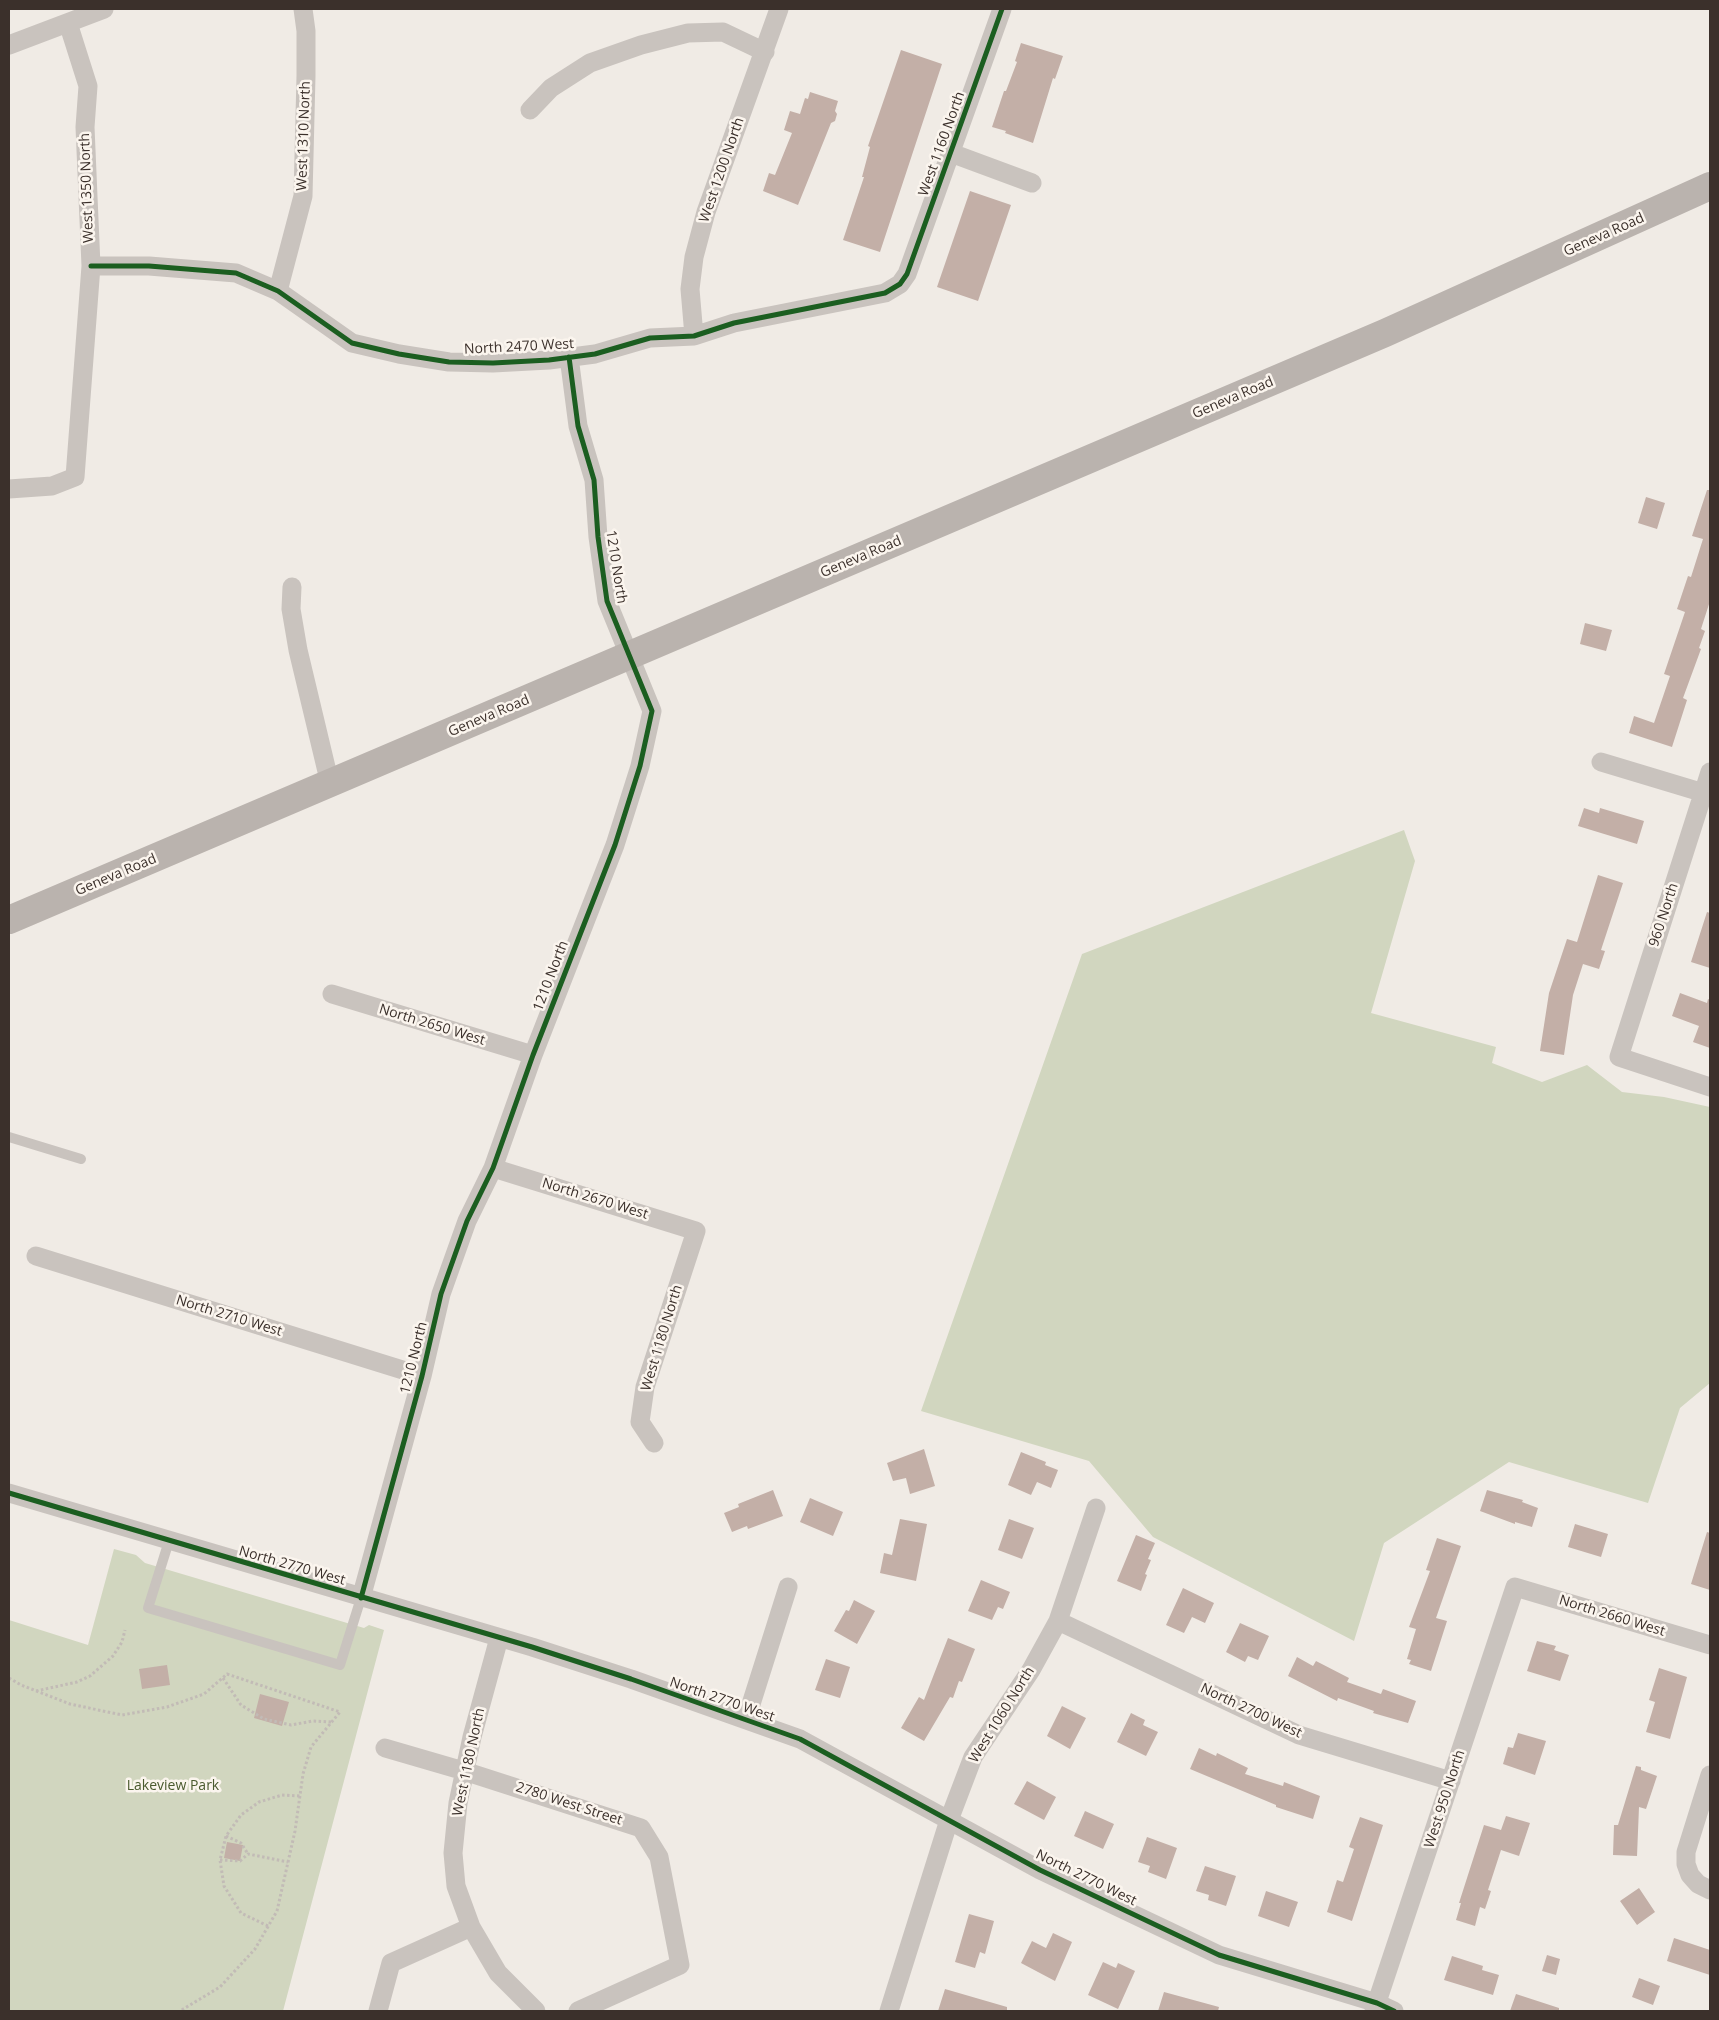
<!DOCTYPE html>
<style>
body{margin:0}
#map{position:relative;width:1719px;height:2020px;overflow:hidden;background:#f0ebe5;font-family:"Open Sans",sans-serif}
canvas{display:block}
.frame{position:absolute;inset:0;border:10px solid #3b302b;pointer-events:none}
</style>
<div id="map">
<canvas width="1719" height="2020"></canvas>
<div class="frame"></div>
</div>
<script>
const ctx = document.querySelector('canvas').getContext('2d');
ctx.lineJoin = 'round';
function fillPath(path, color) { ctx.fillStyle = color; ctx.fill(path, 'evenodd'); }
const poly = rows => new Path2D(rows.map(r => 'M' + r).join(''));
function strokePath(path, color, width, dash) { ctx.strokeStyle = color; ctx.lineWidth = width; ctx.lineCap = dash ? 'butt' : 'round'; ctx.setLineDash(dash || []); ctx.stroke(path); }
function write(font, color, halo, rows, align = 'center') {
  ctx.font = font + ' "Open Sans",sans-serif'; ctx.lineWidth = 5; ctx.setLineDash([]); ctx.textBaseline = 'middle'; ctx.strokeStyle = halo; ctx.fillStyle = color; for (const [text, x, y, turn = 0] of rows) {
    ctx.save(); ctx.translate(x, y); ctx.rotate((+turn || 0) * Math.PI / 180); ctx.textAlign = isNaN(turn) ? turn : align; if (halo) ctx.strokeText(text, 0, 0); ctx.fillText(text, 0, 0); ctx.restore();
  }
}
const green = poly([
 [1404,830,1415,861,1371,1013,1496,1047,1492,1063,1542,1082,1587,1065,1622,1092,1664,1097,1710,1107,1710,1383,1680,1408,1648,1503,1509,1462,1384,1543,1354,1641,1153,1537,1089,1461,921,1411,1082,954],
 [114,1549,136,1555,145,1563,364,1628,369,1625,384,1630,283,2011,9,2011,9,1620,88,1645]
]);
const building = poly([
 [1021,43,1063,56,1055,79,1053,78,1033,143,1005,133,1006,131,992,127,1004,91,1006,91,1017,62,1015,61],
 [901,50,942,64,880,252,843,240,864,177,862,177,870,147,868,146],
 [810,92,838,101,835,111,837,114,835,121,831,123,798,205,763,191,769,173,775,175,792,133,784,130,790,111,800,114,805,98,808,99],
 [970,191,1011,205,978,301,937,287],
 [1707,490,1710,490,1710,601,1701,629,1705,631,1699,648,1701,649,1683,698,1687,700,1672,747,1629,733,1634,716,1654,723,1670,676,1664,674,1685,612,1677,609,1688,576,1691,577,1703,539,1692,536],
 [1646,497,1665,503,1657,529,1638,523],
 [1585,623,1612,630,1606,651,1580,644],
 [1584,808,1599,813,1600,808,1644,821,1637,844,1578,826],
 [1598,875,1623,883,1601,950,1605,951,1599,969,1583,964,1573,995,1564,1055,1540,1051,1549,993,1567,939,1577,942],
 [1707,912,1710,913,1710,968,1691,962],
 [1680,993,1707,1003,1708,999,1710,1000,1710,1048,1693,1042,1699,1026,1672,1016],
 [924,1449,935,1486,910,1494,906,1478,893,1481,887,1463],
 [1021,1452,1046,1462,1045,1465,1058,1470,1051,1488,1037,1482,1031,1495,1008,1485],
 [773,1490,783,1516,748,1529,747,1526,732,1532,724,1513,739,1507,738,1504],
 [1487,1490,1523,1500,1522,1502,1538,1508,1532,1527,1515,1522,1515,1524,1480,1511],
 [810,1498,843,1512,833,1536,800,1522],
 [900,1519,927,1524,916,1581,880,1573,884,1553,892,1555],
 [1009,1519,1034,1528,1022,1559,998,1550],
 [1575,1524,1608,1534,1601,1557,1568,1547],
 [1707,1532,1710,1533,1710,1590,1691,1584],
 [1136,1535,1155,1543,1148,1559,1151,1560,1145,1574,1147,1575,1141,1591,1117,1581],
 [1437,1538,1461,1546,1436,1618,1447,1621,1431,1671,1409,1664,1411,1660,1407,1659,1416,1629,1409,1627,1430,1571,1426,1570],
 [981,1580,1010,1592,1003,1609,998,1607,992,1620,968,1611],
 [1183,1588,1214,1603,1205,1623,1192,1617,1184,1633,1166,1625],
 [854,1600,875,1611,857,1644,834,1631,846,1610,849,1611],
 [1240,1623,1269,1636,1258,1660,1248,1656,1245,1662,1226,1652],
 [948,1638,975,1649,962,1682,959,1681,953,1698,950,1697,924,1741,901,1728,919,1697,924,1700],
 [1537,1641,1556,1646,1554,1650,1569,1655,1560,1681,1527,1671],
 [1297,1657,1313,1666,1316,1661,1349,1678,1347,1682,1381,1694,1383,1689,1416,1701,1408,1723,1373,1713,1374,1711,1338,1698,1337,1701,1288,1676],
 [826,1659,850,1667,840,1698,815,1690],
 [167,1665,170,1685,142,1689,139,1669],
 [1659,1668,1687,1677,1670,1739,1646,1732,1655,1702,1649,1700],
 [260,1694,289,1702,282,1726,254,1718],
 [1062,1706,1086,1718,1070,1749,1047,1736],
 [1131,1713,1145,1720,1143,1725,1158,1732,1146,1756,1117,1742],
 [1518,1733,1546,1741,1535,1775,1503,1764,1508,1747,1513,1748],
 [1199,1748,1216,1756,1217,1753,1248,1768,1245,1774,1283,1786,1284,1782,1320,1796,1313,1819,1276,1807,1276,1805,1190,1769],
 [1636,1766,1641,1767,1641,1770,1657,1776,1646,1809,1639,1807,1637,1856,1613,1855,1614,1825,1618,1825],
 [1027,1781,1056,1797,1044,1820,1014,1804],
 [1085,1811,1114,1824,1103,1849,1074,1836],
 [1506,1816,1530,1823,1519,1856,1501,1850,1488,1890,1491,1891,1485,1909,1480,1907,1475,1926,1456,1920,1461,1903,1459,1903,1484,1825,1501,1830],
 [1360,1817,1383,1825,1352,1921,1327,1912,1337,1880,1343,1882,1354,1849,1349,1847],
 [1147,1837,1177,1848,1166,1879,1148,1872,1150,1866,1138,1862],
 [227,1842,243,1845,240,1861,224,1858],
 [1205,1866,1236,1876,1226,1906,1208,1900,1209,1895,1196,1891],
 [1639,1888,1655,1912,1637,1925,1620,1901],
 [1266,1891,1298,1902,1289,1927,1258,1916],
 [969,1914,994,1921,985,1954,980,1952,975,1968,955,1962],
 [1053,1933,1072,1942,1055,1981,1021,1963,1032,1941,1046,1948],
 [1674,1938,1710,1950,1710,1975,1667,1961],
 [1547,1955,1560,1959,1556,1975,1542,1971],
 [1452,1956,1483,1966,1482,1970,1499,1975,1493,1995,1444,1980],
 [1103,1962,1116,1968,1118,1963,1135,1971,1118,2009,1088,1995],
 [1639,1978,1660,1986,1653,2005,1632,1997],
 [945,1989,1007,2007,1007,2011,938,2011],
 [1164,1992,1219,2007,1218,2011,1158,2011],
 [1516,1994,1559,2008,1559,2011,1510,2011]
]);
const path = poly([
 [9,1678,21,1685,70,1704,122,1715,167,1707,204,1694,227,1674,340,1712,311,1747,303,1774,295,1831,277,1911,255,1949,220,1987,180,2011],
 [223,1678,241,1705,264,1719,291,1725,313,1721,331,1722],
 [36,1691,77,1682,90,1676,113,1656,122,1642,125,1630],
 [226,1836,241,1843,248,1854],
 [220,1860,240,1861,248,1854,288,1862],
 [268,1926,241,1913,224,1886,220,1860,226,1836,241,1815,259,1802,282,1795,300,1796]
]);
const service = poly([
 [9,1137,81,1159],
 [169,1541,148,1608,340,1665,361,1598]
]);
const minor = poly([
 [9,45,104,9],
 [530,110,551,88,590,63,641,45,688,33,723,32,765,52],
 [951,153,1032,183],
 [91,266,149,266,236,273,278,291,352,343,399,354,449,362,493,363,549,360,595,354,650,338,694,336,734,323,885,293,900,284,907,274,1002,9],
 [278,291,303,196,306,76,306,31,303,9],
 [694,336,690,289,694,257,706,212,779,9],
 [9,489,52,486,75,477,91,266,85,127,88,86,68,23],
 [292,587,291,609,298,650,330,784],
 [1601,762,1704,793],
 [1710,772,1619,1057,1710,1087],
 [332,994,533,1055],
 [493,1168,696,1231,645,1387,640,1422,654,1443],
 [36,1256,422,1376],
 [9,1493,532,1647,631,1679,800,1739,1040,1870,1219,1955,1377,2003,1394,2011],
 [361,1598,422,1376,441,1294,467,1221,493,1168,533,1055,615,845,640,766,652,711,607,601,598,537,594,480,578,426,569,357],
 [1058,1621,1299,1735,1451,1781],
 [499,1638,472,1737,458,1803,453,1853,456,1886,471,1927,498,1973,536,2011],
 [746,1720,788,1587],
 [385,1748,464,1771,641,1828,659,1857,680,1965,578,2011],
 [1710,1775,1686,1852,1686,1864,1690,1875,1698,1884,1710,1890],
 [378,2011,391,1963,471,1927],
 [889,2011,949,1820,973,1757,1031,1670,1058,1621,1096,1508],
 [1374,2011,1515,1587,1710,1645]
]);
const secondary = poly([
 [9,920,1385,333,1710,186]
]);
const cycleway = poly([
 [91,266,149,266,236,273,278,291,352,343,399,354,449,362,493,363,549,360,595,354,650,338,694,336,734,323,885,293,900,284,907,274,1002,9],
 [9,1493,532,1647,631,1679,800,1739,1040,1870,1219,1955,1377,2003,1394,2011],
 [361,1598,422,1376,441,1294,467,1221,493,1168,533,1055,615,845,640,766,652,711,607,601,598,537,594,480,578,426,569,357]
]);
const streetNames = [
 ["West 1310 North",304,136,-88],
 ["West 1160 North",942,144,-70],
 ["West 1200 North",722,170,-71],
 ["West 1350 North",87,188,-92],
 ["Geneva Road",1604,235,-24],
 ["North 2470 West",519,347,-3],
 ["Geneva Road",1233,398,-23],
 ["Geneva Road",861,557,-23],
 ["1210 North",616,567,81],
 ["Geneva Road",489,716,-23],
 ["Geneva Road",116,875,-23],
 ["960 North",1664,915,-72],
 ["1210 North",551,976,-69],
 ["North 2650 West",432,1025,17],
 ["North 2670 West",595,1199,17],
 ["North 2710 West",229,1316,17],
 ["West 1180 North",662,1338,-73],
 ["1210 North",414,1358,-76],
 ["North 2770 West",292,1566,16],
 ["North 2660 West",1612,1616,17],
 ["North 2770 West",722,1700,19],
 ["North 2700 West",1251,1711,25],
 ["West 1060 North",1002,1715,-58],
 ["West 1180 North",469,1762,-78],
 ["West 950 North",1445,1799,-72],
 ["2780 West Street",569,1804,18],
 ["North 2770 West",1086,1878,26]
];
const parkNames = [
 ["Lakeview Park",173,1786]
];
fillPath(green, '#d1d6bf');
fillPath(building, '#c3afa7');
strokePath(path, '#c2bbb6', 3, [2.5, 2.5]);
strokePath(service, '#c9c3be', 10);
strokePath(minor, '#c9c3be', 19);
strokePath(secondary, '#bab3ae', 28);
strokePath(cycleway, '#1b5e20', 5);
write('14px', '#3b302b', '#fbf5ee', streetNames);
write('14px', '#4a5a2e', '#fbf5ee', parkNames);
</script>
